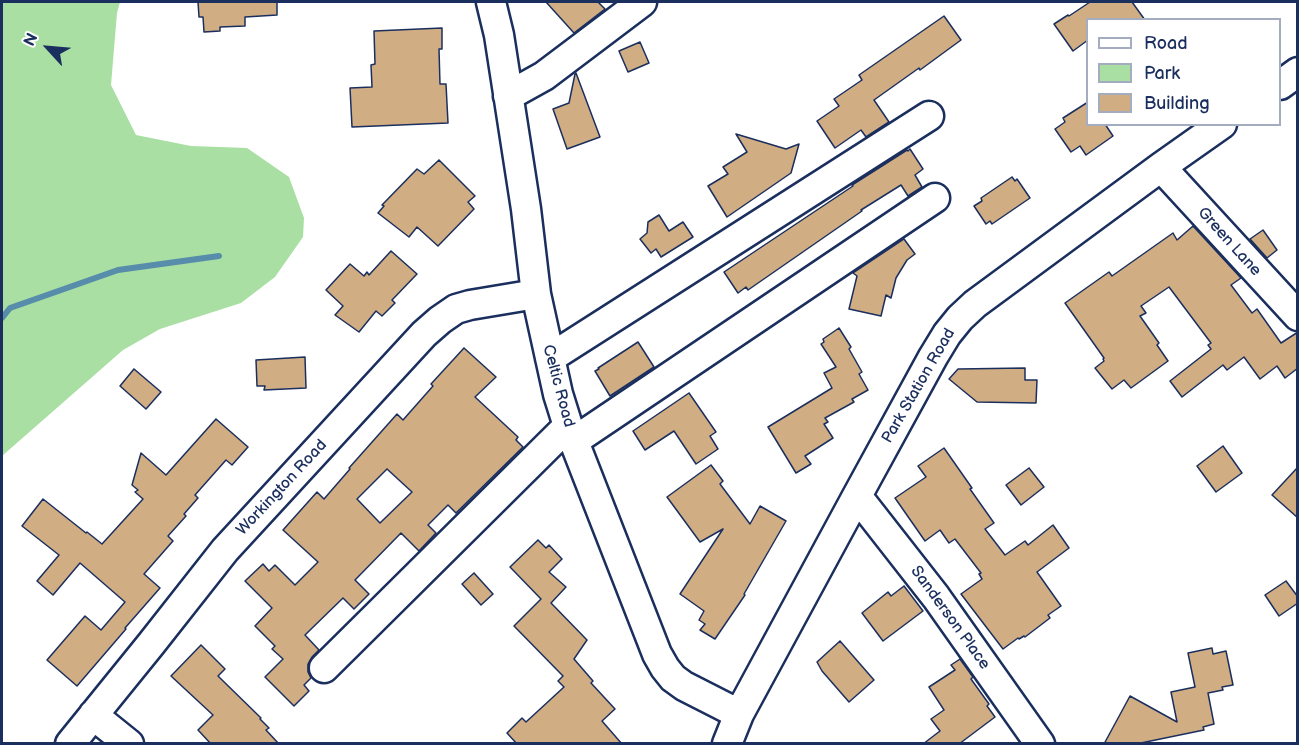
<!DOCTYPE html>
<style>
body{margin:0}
#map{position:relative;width:1299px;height:745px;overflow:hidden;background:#fff;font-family:"Balsamiq Sans",sans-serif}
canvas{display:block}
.frame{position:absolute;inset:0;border:3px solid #1b2f5e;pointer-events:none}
.legend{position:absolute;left:1086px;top:18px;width:195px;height:108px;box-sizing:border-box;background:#fff;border:2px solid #a4acbf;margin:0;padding:8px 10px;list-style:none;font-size:18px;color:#1b2f5e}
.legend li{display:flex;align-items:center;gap:12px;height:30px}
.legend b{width:30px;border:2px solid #a4acbf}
.north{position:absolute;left:18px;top:18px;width:60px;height:60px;-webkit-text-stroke:4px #fff;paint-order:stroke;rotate:296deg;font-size:16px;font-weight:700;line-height:24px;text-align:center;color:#1b2f5e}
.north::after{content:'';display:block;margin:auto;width:21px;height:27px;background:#1b2f5e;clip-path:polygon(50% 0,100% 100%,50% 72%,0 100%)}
</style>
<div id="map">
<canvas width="1299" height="745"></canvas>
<div class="frame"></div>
<ul class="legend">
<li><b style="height:8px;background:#fff"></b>Road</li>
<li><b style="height:16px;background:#a9dfa2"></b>Park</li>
<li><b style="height:16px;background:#d0ad83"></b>Building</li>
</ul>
<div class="north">N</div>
</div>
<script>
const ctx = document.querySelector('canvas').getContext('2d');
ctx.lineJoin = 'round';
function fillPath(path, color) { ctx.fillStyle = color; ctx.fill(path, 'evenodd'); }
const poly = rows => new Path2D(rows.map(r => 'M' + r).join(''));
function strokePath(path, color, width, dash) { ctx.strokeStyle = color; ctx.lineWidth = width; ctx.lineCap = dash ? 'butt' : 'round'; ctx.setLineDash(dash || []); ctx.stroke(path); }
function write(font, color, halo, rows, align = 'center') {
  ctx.font = font + ' "Balsamiq Sans",sans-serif'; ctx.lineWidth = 5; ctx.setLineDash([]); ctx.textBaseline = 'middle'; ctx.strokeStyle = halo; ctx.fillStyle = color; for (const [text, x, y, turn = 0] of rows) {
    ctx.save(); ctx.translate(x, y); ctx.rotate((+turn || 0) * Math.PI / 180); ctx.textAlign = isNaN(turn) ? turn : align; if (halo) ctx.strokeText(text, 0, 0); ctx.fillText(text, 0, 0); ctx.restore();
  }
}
const green = poly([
 [2,2,120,2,117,13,111,85,136,135,191,146,247,148,289,177,304,218,303,237,275,277,241,303,160,329,123,350,2,456]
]);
const stream = poly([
 [2,318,10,308,118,270,219,256]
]);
const building = poly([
 [198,2,277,2,277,15,245,17,245,26,220,27,220,31,204,32,203,17,199,17,198,2],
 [546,2,598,2,605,9,574,33,546,2],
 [1090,2,1132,2,1145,20,1088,20,1088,40,1073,51,1054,24,1068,15,1069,16,1090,2],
 [944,16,961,40,920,70,919,68,874,100,889,122,866,137,861,130,835,148,817,121,839,106,834,99,862,80,859,75,944,16],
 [442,28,442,49,439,49,440,84,446,84,448,123,352,127,350,88,372,87,371,65,375,64,374,31,442,28],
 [640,42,649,63,628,72,619,51,640,42],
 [576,73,600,137,567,149,553,109,569,103,575,74,576,73],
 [1088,102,1088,124,1105,124,1113,136,1086,155,1080,146,1071,152,1055,129,1065,122,1063,118,1088,102],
 [736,134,786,149,799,144,791,173,727,217,708,186,728,174,723,167,747,152,736,134],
 [910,149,923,169,915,175,922,187,908,196,901,185,861,210,862,211,748,290,746,287,738,293,724,272,853,186,852,185,907,150,908,151,910,149],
 [439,160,475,196,468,202,474,209,438,246,417,227,409,237,378,213,384,206,382,205,417,169,424,174,439,160],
 [1012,177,1015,181,1017,179,1030,198,992,224,990,221,986,224,974,206,982,201,981,198,1012,177],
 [659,215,669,231,683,222,693,237,661,257,656,249,651,253,640,239,647,233,648,222,659,215],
 [1193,226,1241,278,1231,285,1252,313,1257,309,1281,343,1298,332,1298,368,1285,378,1277,366,1260,379,1244,357,1227,370,1223,365,1182,397,1170,381,1211,349,1208,345,1211,343,1169,287,1141,306,1146,313,1140,316,1159,343,1157,345,1168,361,1131,388,1124,380,1112,389,1095,368,1104,361,1103,359,1104,358,1065,303,1109,272,1112,276,1173,233,1177,240,1193,226],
 [1263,230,1277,250,1267,258,1250,239,1263,230],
 [904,239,915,254,907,260,896,278,891,298,886,295,881,316,849,309,857,276,853,273,904,239],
 [391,251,417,274,392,300,395,303,382,316,376,311,359,332,335,315,343,306,326,290,350,264,364,276,367,272,369,275,391,251],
 [839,328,851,347,849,349,862,372,859,374,868,390,852,399,854,402,825,418,828,422,824,424,833,438,805,456,811,464,796,473,768,427,832,388,824,373,836,367,821,344,824,342,823,339,839,328],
 [638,342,654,367,610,396,595,371,599,369,598,368,638,342],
 [464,348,496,377,475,397,518,437,516,440,523,447,456,513,448,505,428,525,436,533,419,551,401,533,355,580,369,594,354,609,343,598,305,635,319,650,312,657,308,664,308,672,311,678,304,685,309,691,294,706,265,677,283,659,272,649,275,646,255,626,272,608,245,581,263,564,269,571,275,565,295,585,318,562,283,530,317,492,324,499,350,469,349,468,397,414,403,420,433,386,431,384,464,348],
 [387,469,412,492,380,523,357,499,387,469],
 [305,357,306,388,264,390,265,386,257,386,256,360,305,357],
 [1025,368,1025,380,1037,380,1036,403,977,402,949,379,958,369,1025,368],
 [134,369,161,392,146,409,120,386,134,369],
 [689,393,716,432,710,436,718,449,696,464,674,431,645,450,633,431,689,393],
 [216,419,248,447,232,465,226,460,195,495,198,498,184,514,186,516,168,536,173,541,144,574,160,588,125,628,126,629,77,686,47,660,85,616,101,630,125,602,80,563,53,595,37,581,59,555,22,526,43,499,86,533,87,532,102,544,143,499,135,492,138,490,132,485,141,453,166,475,216,419],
 [1223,446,1242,473,1216,492,1197,466,1223,446],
 [944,448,972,488,970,489,994,523,985,529,1005,555,1025,541,1028,545,1053,525,1069,548,1037,572,1061,606,1048,615,1050,618,1025,637,1024,636,1019,639,1018,638,1003,649,961,594,982,579,979,574,981,573,955,539,949,543,940,530,925,541,895,498,926,477,918,466,944,448],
 [711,465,723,481,720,484,750,524,760,506,786,521,744,594,745,595,715,639,700,630,705,624,699,620,704,611,680,594,723,529,700,542,667,497,711,465],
 [1298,467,1298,518,1272,495,1298,467],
 [1029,468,1044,487,1021,505,1006,485,1029,468],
 [538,540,546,548,549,545,562,559,549,572,566,587,551,603,587,640,574,659,593,681,591,683,615,709,602,721,622,744,517,744,507,733,522,718,526,722,564,687,558,681,563,676,514,626,541,599,510,567,538,540],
 [474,573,493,594,481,605,462,584,474,573],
 [1286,581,1298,597,1298,603,1279,616,1265,595,1286,581],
 [904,586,923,611,883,641,862,613,888,592,891,596,904,586],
 [840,641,874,680,849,702,822,671,817,662,840,641],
 [201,645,225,669,218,676,261,718,260,719,269,728,266,730,279,744,211,744,198,730,213,715,171,676,201,645],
 [1212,648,1213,654,1226,651,1233,685,1222,687,1223,690,1208,693,1214,724,1203,727,1204,730,1136,744,1104,744,1130,696,1177,722,1171,692,1195,687,1188,653,1212,648],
 [960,659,973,677,971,679,989,704,987,706,995,717,959,744,923,744,940,731,931,719,944,710,929,687,955,670,951,665,960,659]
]);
const minor = poly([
 [491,2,499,35,526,209,536,294,558,394,568,426,657,654,665,668,673,678,684,686,739,714],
 [1280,85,1298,72],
 [508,96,544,76,642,2],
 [1161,167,1298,316],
 [550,358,929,116],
 [574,441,935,198],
 [857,496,936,597,1040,744],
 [324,668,568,426],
 [93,715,129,744],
 [70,744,151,644,225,550,424,334,440,320,456,309,470,305,536,294],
 [727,744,739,714,857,496,933,357,947,334,960,318,975,304,1161,167,1222,124]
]);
const streetNames = [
 ["Green Lane",1229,242,48],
 ["Celtic Road",558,386,75],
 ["Park Station Road",919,386,-60],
 ["Workington Road",282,488,-47],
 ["Sanderson Place",950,618,54]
];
fillPath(green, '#a9dfa2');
strokePath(stream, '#578cab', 6);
fillPath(building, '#d0ad83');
strokePath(building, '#1b2f5e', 1.5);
strokePath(minor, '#1b2f5e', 33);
strokePath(minor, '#fff', 28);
write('16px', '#1b2f5e', '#fff', streetNames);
</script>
